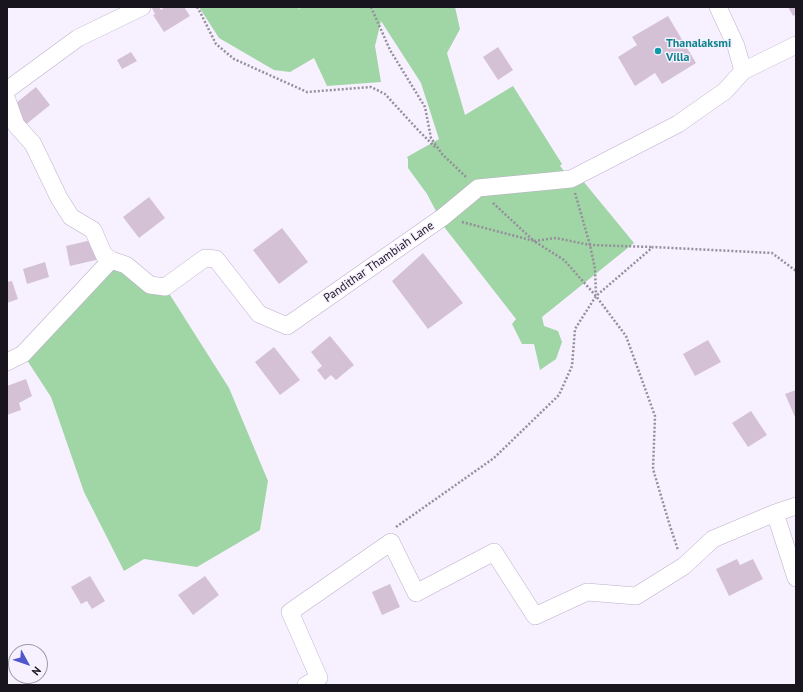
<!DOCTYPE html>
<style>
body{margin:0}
#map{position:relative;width:803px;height:692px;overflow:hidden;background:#f7f0ff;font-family:"PT Sans",sans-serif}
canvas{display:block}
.frame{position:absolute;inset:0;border:8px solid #19151e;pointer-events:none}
.north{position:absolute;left:8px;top:644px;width:40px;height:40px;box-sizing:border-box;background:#f7f0ff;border:1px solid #9e98a5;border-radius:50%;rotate:130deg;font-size:11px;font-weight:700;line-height:16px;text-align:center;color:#19151e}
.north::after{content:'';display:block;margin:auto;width:14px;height:18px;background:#5056cc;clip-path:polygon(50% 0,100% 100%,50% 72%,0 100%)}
</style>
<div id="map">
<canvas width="803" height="692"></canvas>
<div class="frame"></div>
<div class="north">N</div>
</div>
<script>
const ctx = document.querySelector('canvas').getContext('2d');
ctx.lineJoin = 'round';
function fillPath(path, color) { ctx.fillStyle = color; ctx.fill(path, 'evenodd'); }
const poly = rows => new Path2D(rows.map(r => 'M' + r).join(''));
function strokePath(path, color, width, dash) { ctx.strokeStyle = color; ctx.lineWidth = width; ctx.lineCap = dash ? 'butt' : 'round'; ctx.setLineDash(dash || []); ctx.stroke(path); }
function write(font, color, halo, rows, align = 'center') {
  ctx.font = font + ' "PT Sans",sans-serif'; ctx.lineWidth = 3; ctx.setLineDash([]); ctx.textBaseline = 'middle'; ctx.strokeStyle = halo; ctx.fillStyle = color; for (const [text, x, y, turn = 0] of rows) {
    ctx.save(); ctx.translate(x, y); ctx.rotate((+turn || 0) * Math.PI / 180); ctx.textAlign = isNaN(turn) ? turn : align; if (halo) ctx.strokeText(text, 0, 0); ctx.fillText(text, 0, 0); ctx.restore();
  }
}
const green = poly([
 [199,7,298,7,299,9,302,7,455,7,460,29,447,53,465,115,513,86,562,164,560,166,564,171,583,181,634,243,542,317,544,326,558,331,562,342,556,359,540,370,534,344,522,344,512,324,516,319,445,228,427,194,408,168,408,159,407,157,439,139,421,83,381,21,375,46,381,82,327,86,314,58,290,72,274,70,219,38],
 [111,260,165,287,229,388,268,481,260,530,197,567,144,559,124,571,84,492,51,397,23,354]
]);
const building = poly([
 [153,7,159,7,161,10,165,7,184,7,190,16,164,32,153,15,155,14,152,8],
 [788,7,796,7,796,14,793,16],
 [668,16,696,63,662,84,655,73,635,86,618,57,637,45,632,37],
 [498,47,513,70,498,80,483,57],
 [131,52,137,61,122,69,117,60],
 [36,87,50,105,24,126,10,108],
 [149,197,165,218,139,238,123,217],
 [282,228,308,262,279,284,253,250],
 [96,239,100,259,70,266,66,246],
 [423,253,463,303,428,329,392,281],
 [45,262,49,277,27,284,23,269],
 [12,281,18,299,7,303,7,282],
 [330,336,354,365,336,380,331,375,325,380,317,370,322,366,311,352],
 [708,340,721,362,695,376,683,354],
 [274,347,300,380,280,395,255,362],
 [26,379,32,396,19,403,21,410,7,415,7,386],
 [796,390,796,416,795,417,785,394],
 [751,411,767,435,748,447,732,423],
 [737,559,740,565,753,559,763,579,729,596,716,569],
 [90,576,105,601,92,609,87,601,81,604,71,587],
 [205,576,219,595,193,615,178,595],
 [390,584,400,607,382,615,372,592]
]);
const path = poly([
 [197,7,199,10,216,44,234,59,307,92,371,87,385,94,418,130,436,148],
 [371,7,390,50,425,107,431,138,442,154,466,177],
 [575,193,590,245,595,269,596,295],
 [493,203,534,241,556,238,590,245,652,247],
 [462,222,534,241,564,260,596,296,626,336,655,416,653,469,670,526,678,550],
 [396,527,494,458,559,395,572,366,575,329,596,296,653,247,772,253,796,271]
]);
const minor = poly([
 [718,7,736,46,743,71],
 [7,90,78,38,142,7],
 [7,100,16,125,33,144,59,198,71,217,93,230,104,255,111,260],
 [7,362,23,354,111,260,126,265,150,285,165,287,205,258,216,259,259,314,287,326,443,217,478,188,571,179,678,124,725,91,743,71,796,45],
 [796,506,775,513,796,578],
 [306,685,319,678,290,612,391,542,416,593,494,552,535,616,587,592,636,596,684,566,713,539,775,513]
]);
const markers = [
 [658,51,4,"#0f9aa8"]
];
const cultureNames = [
 ["Thanalaksmi",666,44],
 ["Villa",666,58]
];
const streetNames = [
 ["Pandithar Thambiah Lane",379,262,-35]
];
fillPath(green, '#a0d5a5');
fillPath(building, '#d4c1d6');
strokePath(minor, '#bcb0c9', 18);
strokePath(path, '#948f9b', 2.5, [2, 2]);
strokePath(minor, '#fff', 17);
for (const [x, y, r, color] of markers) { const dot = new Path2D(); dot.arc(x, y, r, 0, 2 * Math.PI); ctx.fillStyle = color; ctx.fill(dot); strokePath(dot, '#f7f0ff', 1.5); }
write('bold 12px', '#0d838f', '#f7f0ff', cultureNames, 'left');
write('12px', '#19151e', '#f7f0ff', streetNames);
</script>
